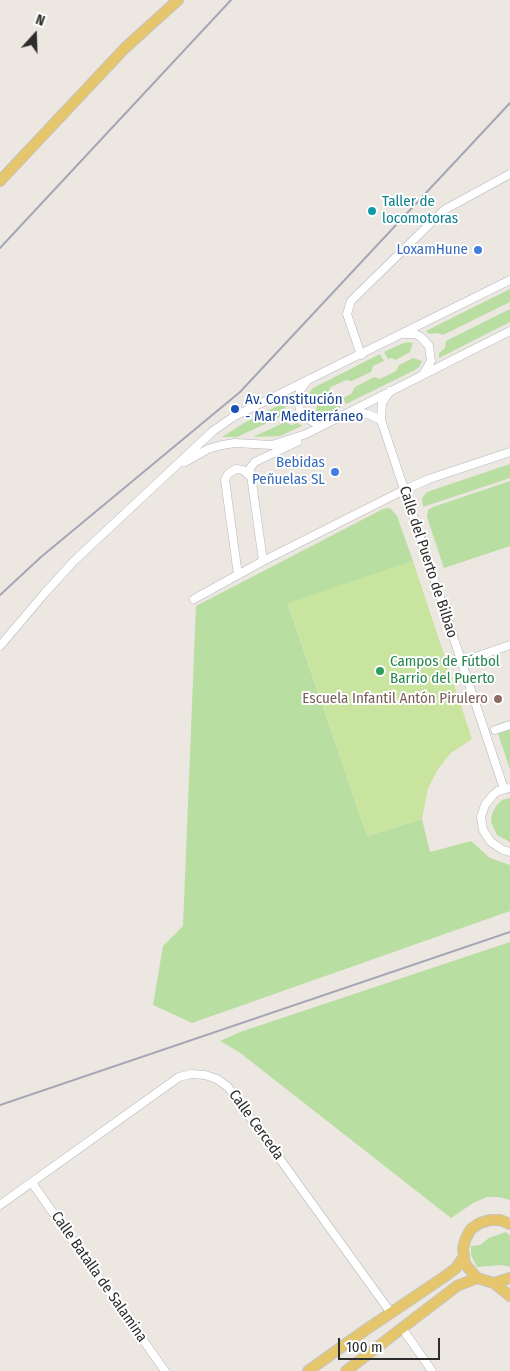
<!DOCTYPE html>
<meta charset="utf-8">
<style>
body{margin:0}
#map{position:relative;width:510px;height:1371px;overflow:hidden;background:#ede7e1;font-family:"Fira Sans Condensed",sans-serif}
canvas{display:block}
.north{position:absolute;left:10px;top:10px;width:50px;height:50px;-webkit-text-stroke:4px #fff;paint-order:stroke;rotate:20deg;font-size:14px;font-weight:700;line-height:20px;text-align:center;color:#2d2d2d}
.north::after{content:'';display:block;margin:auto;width:18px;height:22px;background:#2d2d2d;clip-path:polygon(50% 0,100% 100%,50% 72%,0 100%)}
.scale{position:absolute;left:338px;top:1338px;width:102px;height:22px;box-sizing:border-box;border:2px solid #2d2d2d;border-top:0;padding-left:6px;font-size:15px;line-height:18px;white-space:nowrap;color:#2d2d2d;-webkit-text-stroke:4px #fff;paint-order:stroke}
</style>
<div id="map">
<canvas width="510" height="1371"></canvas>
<div class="north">N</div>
<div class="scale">100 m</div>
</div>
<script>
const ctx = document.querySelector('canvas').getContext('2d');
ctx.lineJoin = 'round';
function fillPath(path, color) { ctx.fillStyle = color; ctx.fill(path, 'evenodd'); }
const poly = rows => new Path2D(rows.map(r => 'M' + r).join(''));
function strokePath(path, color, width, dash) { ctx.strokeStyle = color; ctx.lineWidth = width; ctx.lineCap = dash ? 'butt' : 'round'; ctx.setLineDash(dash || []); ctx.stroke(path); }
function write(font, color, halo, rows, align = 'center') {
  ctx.font = font + ' "Fira Sans Condensed",sans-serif'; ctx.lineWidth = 4; ctx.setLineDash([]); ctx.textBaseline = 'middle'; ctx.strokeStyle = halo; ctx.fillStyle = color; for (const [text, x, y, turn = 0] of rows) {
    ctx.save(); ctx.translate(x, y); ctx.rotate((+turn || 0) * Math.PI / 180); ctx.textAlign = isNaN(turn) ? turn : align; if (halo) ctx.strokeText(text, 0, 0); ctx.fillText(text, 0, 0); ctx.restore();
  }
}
const green = poly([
 [510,289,510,302,443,335,437,333,429,334,426,331],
 [510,309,510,322,439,358,439,353,445,348,446,341],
 [408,342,413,343,410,352,396,360,391,358,388,359,384,352,401,344],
 [380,354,384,361,373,366,371,372,352,381,346,380,331,387,327,394,314,400,306,397,313,388],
 [413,358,422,361,419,367,415,370,346,404,343,398,351,394,355,387,374,377,380,379,396,371,399,365],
 [330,399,338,400,341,407,324,415,315,415,317,406],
 [289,400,289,405,284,408,282,416,237,437,222,437,244,423],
 [285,422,292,425,298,423,302,426,280,436,253,437],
 [510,464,510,478,423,507,422,498,427,492],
 [510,481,510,546,444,568,427,517,428,510,433,507],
 [388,508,391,509,397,516,413,561,288,604,367,836,422,819,430,852,471,841,490,858,510,865,510,911,192,1023,153,1005,163,946,183,926,196,606,383,509],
 [510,720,510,769,495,725],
 [510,798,510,842,497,835,491,822,492,814,496,806,502,800],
 [510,942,510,1200,499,1197,487,1197,473,1203,451,1218,239,1052,220,1041,240,1032],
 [506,1232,510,1236,510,1267,502,1265,477,1267,471,1255,471,1246,480,1245,489,1238]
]);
const pitch = poly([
 [413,561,472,739,451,753,438,769,428,788,422,819,367,836,288,603]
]);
const minor = poly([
 [405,334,415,334,421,337,429,346,431,361,424,373],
 [361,355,347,314,351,301,444,210,510,174],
 [306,382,300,391,298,398,300,410,303,415,313,422,325,423],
 [390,391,382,403,381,420,504,789],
 [352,411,368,414,381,420],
 [185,462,208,449,222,445,235,443,272,445,306,434,510,331],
 [263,561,250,468,255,462,297,442],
 [238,575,225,480,228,474,236,469,243,470,251,477],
 [194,599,263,561,404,490,429,479,510,452],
 [0,646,44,594,74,561,213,431,233,417,510,280],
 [461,662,510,645],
 [495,730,510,725],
 [510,788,498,791,493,795,485,805,481,817,483,830,491,842,503,850,510,852],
 [32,1183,165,1371],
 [0,1205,179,1077,191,1074,205,1075,217,1079,228,1087,391,1313],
 [402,1328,432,1371]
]);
const major = poly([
 [0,181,125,48,178,0],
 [510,1224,500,1220,490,1220,480,1223,471,1229,466,1238,463,1248,465,1264,477,1278,494,1283,510,1278],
 [494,1283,510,1296],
 [308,1371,364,1331,447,1275,456,1268,463,1258],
 [346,1371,457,1286,477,1278]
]);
const rail = poly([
 [0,248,231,0],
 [0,595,41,557,240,392,510,103],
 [0,1105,510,932]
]);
const markers = [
 [372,211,5,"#0f9aa8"],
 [478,250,5,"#3f7fe0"],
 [235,409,5,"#1a4fb4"],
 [335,472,5,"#3f7fe0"],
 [380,671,5,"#2e9e5b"],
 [498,699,5,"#8d6e63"]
];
const cultureNames = [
 ["Taller de",382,202],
 ["locomotoras",382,219]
];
const shopNames = [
 ["LoxamHune",468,250],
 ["Bebidas",325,463],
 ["Peñuelas SL",325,480]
];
const transitNames = [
 ["Av. Constitución",245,400],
 ["- Mar Mediterráneo",245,417]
];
const streetNames = [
 ["Calle del Puerto de Bilbao",428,562,72],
 ["Calle Cerceda",256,1125,54],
 ["Calle Batalla de Salamina",99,1277,55]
];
const leisureNames = [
 ["Campos de Fútbol",390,662],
 ["Barrio del Puerto",390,679]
];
const educationNames = [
 ["Escuela Infantil Antón Pirulero",488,699]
];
fillPath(green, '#b8dea2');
fillPath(pitch, '#c9e49f');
strokePath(minor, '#b4b7bf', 9);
strokePath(major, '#c4c4c4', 12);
strokePath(minor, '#fff', 8);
strokePath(major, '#e5c66d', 10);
strokePath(rail, '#a3a6b5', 2);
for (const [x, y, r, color] of markers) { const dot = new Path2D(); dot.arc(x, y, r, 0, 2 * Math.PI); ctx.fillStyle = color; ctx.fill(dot); strokePath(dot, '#fff', 2); }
write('15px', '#0d838f', '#fff', cultureNames, 'left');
write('15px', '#366cbe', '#fff', shopNames, 'right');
write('15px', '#164399', '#fff', transitNames, 'left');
write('15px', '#2d2d2d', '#fff', streetNames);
write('15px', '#27864d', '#fff', leisureNames, 'left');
write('15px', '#785e54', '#fff', educationNames, 'right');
</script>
